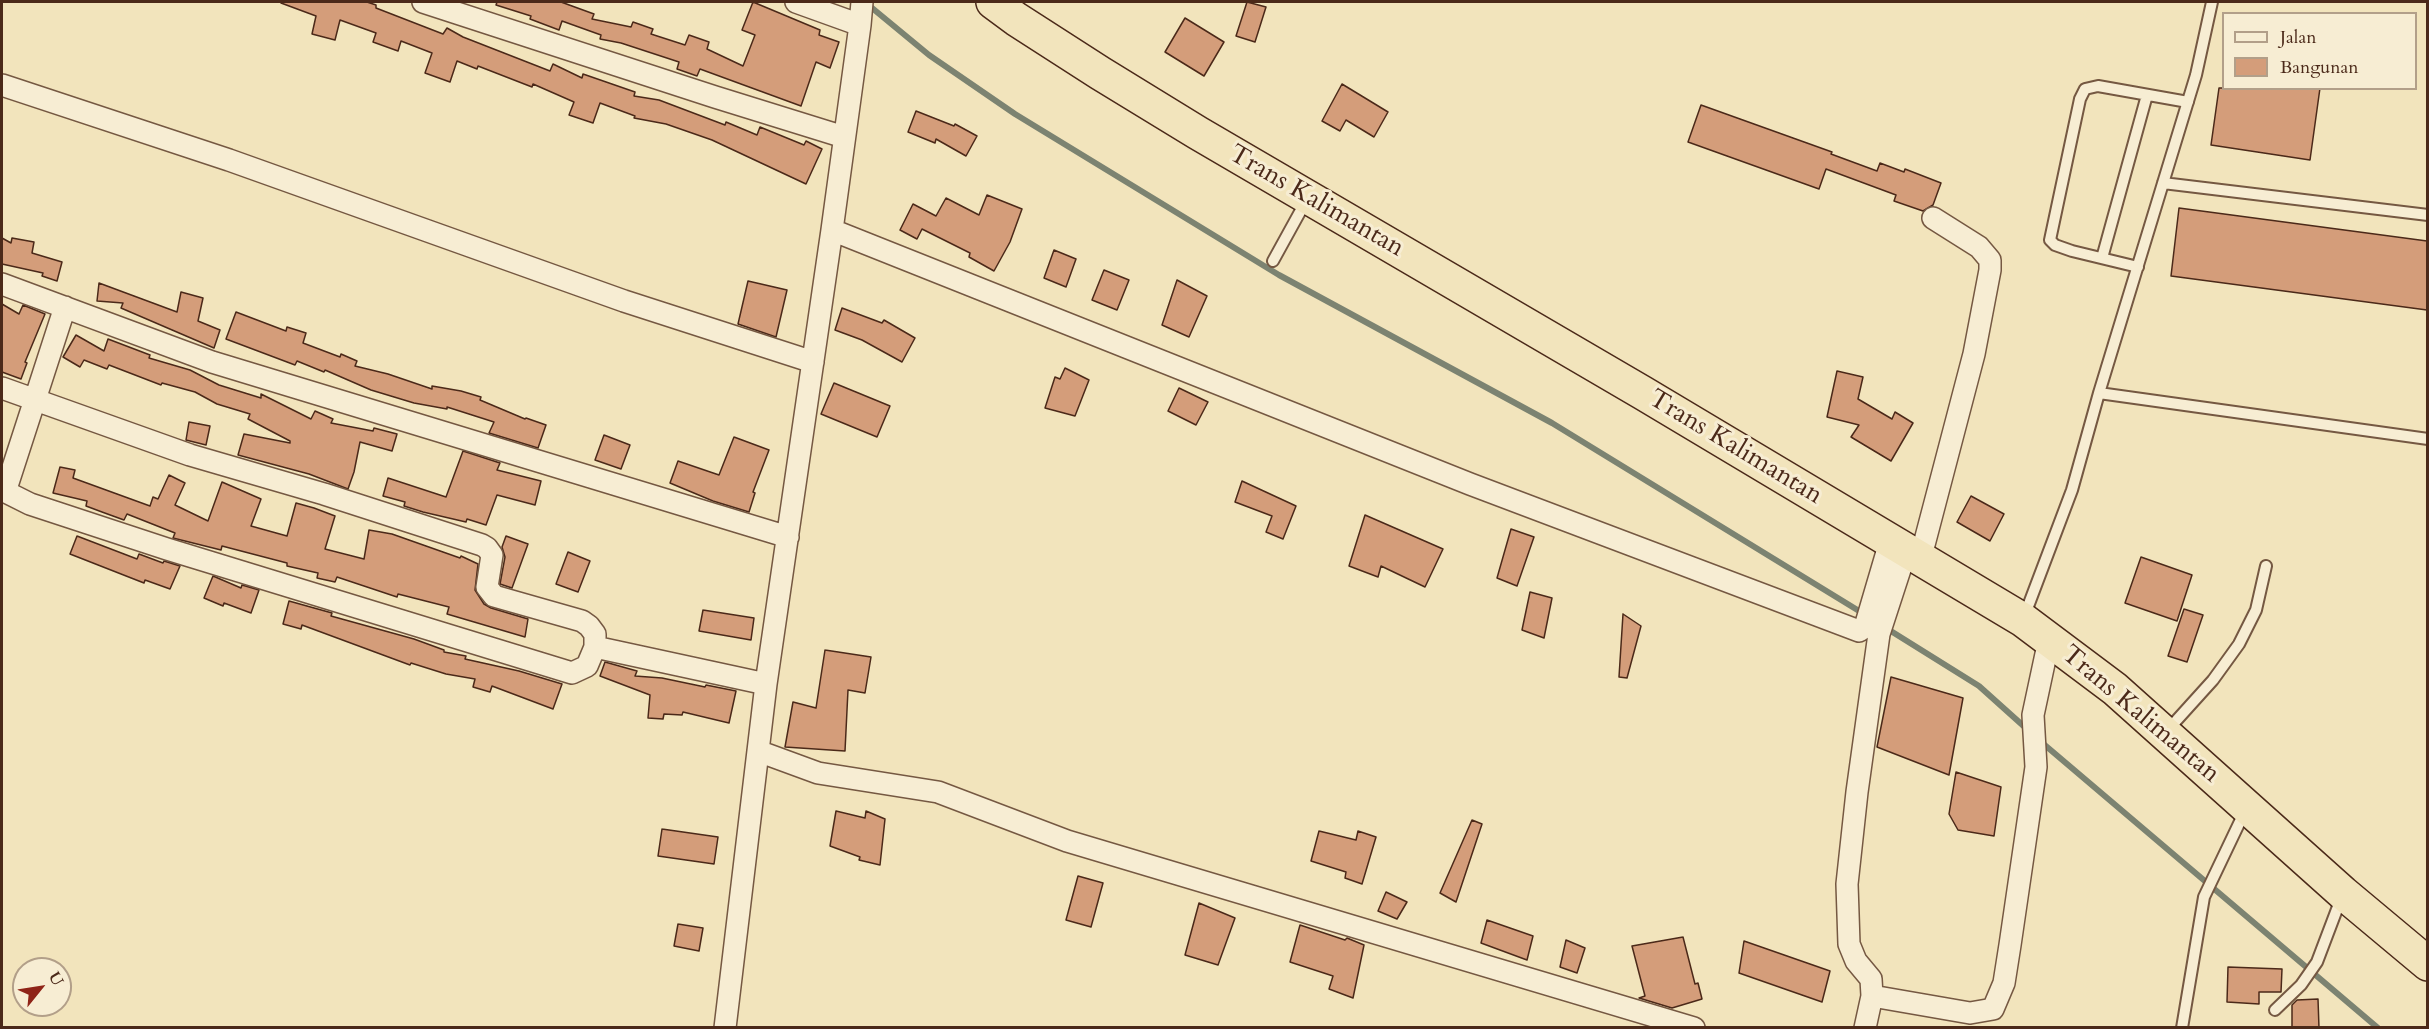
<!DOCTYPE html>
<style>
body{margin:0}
#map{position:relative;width:2429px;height:1029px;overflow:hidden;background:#f2e4bc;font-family:Cardo,serif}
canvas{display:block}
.frame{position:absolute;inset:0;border:3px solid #4b2919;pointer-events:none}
.legend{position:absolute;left:2222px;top:12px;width:195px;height:78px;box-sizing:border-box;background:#f7edd3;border:2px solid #b29f89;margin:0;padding:8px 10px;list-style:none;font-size:18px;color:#4b2919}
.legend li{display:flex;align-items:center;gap:12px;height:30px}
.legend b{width:30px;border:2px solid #b29f89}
.north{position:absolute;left:12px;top:957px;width:60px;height:60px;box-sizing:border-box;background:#f7edd3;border:2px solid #b29f89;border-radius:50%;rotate:60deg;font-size:16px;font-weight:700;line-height:24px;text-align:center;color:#4b2919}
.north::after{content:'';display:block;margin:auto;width:21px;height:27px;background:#8f2418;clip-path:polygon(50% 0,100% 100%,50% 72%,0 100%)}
</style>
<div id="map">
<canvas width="2429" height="1029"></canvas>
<div class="frame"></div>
<ul class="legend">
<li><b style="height:8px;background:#f7edd3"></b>Jalan</li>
<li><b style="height:16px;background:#d49d7a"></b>Bangunan</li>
</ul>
<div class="north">U</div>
</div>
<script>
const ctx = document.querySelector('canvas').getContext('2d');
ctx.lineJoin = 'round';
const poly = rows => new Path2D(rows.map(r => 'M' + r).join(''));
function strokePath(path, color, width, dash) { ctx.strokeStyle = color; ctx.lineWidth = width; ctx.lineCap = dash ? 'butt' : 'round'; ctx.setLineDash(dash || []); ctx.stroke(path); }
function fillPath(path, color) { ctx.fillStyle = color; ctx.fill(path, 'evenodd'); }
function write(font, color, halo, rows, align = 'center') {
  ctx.font = font + ' Cardo,serif'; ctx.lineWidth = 6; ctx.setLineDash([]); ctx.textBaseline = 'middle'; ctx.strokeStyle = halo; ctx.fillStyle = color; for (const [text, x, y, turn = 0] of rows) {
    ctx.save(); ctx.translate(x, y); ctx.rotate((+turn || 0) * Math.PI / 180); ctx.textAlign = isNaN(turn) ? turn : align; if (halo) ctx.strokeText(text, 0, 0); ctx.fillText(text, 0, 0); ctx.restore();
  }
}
const stream = poly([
 [866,3,929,55,1015,114,1279,275,1552,423,1864,614],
 [1886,628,1979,686,2028,730],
 [2040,741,2378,1028]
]);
const building = poly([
 [281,2,367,2,376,5,376,8,443,34,447,28,463,37,550,71,553,64,582,78,583,74,635,92,634,96,659,100,725,125,726,122,757,135,760,127,804,145,806,141,822,149,806,184,712,140,666,124,634,118,635,116,600,103,593,123,569,115,574,102,533,84,532,87,478,66,477,69,457,61,450,82,425,73,432,53,401,41,398,51,373,42,376,33,340,20,335,40,312,34,316,16,281,3,281,2],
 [497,2,561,2,594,14,592,19,631,27,633,22,653,29,651,34,685,45,689,35,709,42,707,49,743,66,755,35,742,30,753,2,820,30,819,35,839,42,830,68,816,62,801,106,700,69,697,76,677,69,679,62,621,43,600,39,601,35,562,21,559,30,530,19,531,16,496,5,497,2],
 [1247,2,1266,7,1255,42,1236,36,1247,2],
 [1185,18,1224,42,1204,76,1165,52,1185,18],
 [1342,84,1388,112,1374,137,1346,120,1340,131,1322,121,1342,84],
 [2219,88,2320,88,2310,160,2211,145,2219,88],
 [1701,105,1832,152,1831,154,1877,171,1880,163,1904,172,1905,169,1941,183,1933,205,1923,211,1894,201,1896,195,1826,169,1819,189,1688,142,1701,105],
 [916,111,954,126,955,124,977,136,966,156,936,139,935,143,908,132,916,111],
 [987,195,1022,209,1010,242,994,271,969,257,970,253,922,229,917,239,900,230,913,204,936,216,946,198,979,215,987,195],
 [2179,208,2427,241,2427,310,2171,276,2179,208],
 [2,238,11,243,12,238,34,242,32,253,62,262,57,281,42,276,43,273,2,264,2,238],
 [1054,250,1076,259,1066,287,1044,278,1054,250],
 [1104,270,1129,280,1117,310,1092,300,1104,270],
 [1177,280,1207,296,1189,337,1162,325,1177,280],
 [748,281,787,290,776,337,738,324,748,281],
 [99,283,177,312,181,292,203,298,198,321,220,330,214,348,121,308,123,303,97,301,99,283],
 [2,304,19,314,23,305,45,314,25,362,27,363,21,379,2,372,2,304],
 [842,308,882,323,884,320,915,338,902,362,862,340,835,330,842,308],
 [236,312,286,331,287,327,306,333,303,343,340,357,341,354,357,361,355,366,388,374,432,389,432,386,461,391,481,397,480,400,525,419,526,418,546,425,538,448,489,433,494,422,447,407,447,409,414,403,371,390,325,370,324,372,297,361,295,365,226,339,236,312],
 [76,335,104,351,108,339,150,355,149,358,190,370,219,385,261,398,261,394,311,419,315,411,333,419,331,423,373,431,374,428,397,434,392,451,360,442,354,472,348,489,309,474,238,455,244,434,290,443,290,441,248,419,250,414,217,404,195,392,162,383,161,385,109,365,107,369,84,360,80,367,63,357,76,335],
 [1065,368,1089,380,1075,416,1045,408,1055,377,1060,379,1065,368],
 [1837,371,1863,377,1858,399,1892,419,1895,412,1913,423,1891,461,1851,437,1859,425,1827,417,1837,371],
 [834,383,890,406,877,437,821,414,834,383],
 [1179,388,1208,402,1196,425,1168,411,1179,388],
 [189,422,210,426,206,445,186,440,189,422],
 [604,435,630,445,621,469,595,460,604,435],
 [734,437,769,450,753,492,755,493,749,512,713,501,670,483,678,461,719,475,734,437],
 [463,451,500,463,497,470,541,481,535,505,497,495,486,525,467,519,466,522,423,512,404,506,405,502,383,496,388,478,446,497,463,451],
 [60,467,75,470,73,478,150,506,153,497,158,499,169,475,185,483,175,505,208,521,222,482,261,499,251,526,287,536,296,503,314,508,335,516,325,549,364,559,369,530,392,534,460,558,461,556,478,564,475,590,484,604,491,608,528,619,525,637,447,614,449,607,398,594,397,597,337,577,335,582,317,578,318,573,287,566,287,563,222,546,221,550,173,538,175,533,127,514,124,520,102,512,86,506,87,501,53,493,60,467],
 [1242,481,1296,506,1283,539,1266,532,1272,516,1235,502,1242,481],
 [1971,496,2004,514,1990,541,1957,522,1971,496],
 [1365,515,1443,549,1425,587,1381,566,1378,577,1349,566,1365,515],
 [1511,529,1534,537,1517,586,1497,578,1511,529],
 [77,536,137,559,139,554,163,563,164,561,180,566,170,589,145,580,144,583,70,554,77,536],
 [506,536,528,544,512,588,500,584,505,557,502,547,506,536],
 [568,552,590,561,578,592,556,584,568,552],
 [2141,557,2192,575,2177,621,2125,603,2141,557],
 [213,576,241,588,242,585,259,590,251,613,224,603,223,606,204,598,213,576],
 [1530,592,1552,598,1544,638,1522,630,1530,592],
 [289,601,332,613,331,616,414,639,444,650,444,652,466,656,465,659,519,671,562,684,553,709,492,686,490,692,473,687,475,679,446,674,411,663,410,665,302,625,301,629,283,624,289,601],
 [2184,609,2203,615,2187,662,2168,656,2184,609],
 [703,610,754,618,751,640,699,631,703,610],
 [1623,614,1641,626,1627,678,1619,677,1623,614],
 [825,650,871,657,865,693,848,690,845,751,785,747,793,702,816,708,825,650],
 [605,662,637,671,635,676,662,678,705,687,706,685,736,691,729,723,683,712,682,715,664,714,663,719,648,718,650,695,600,676,605,662],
 [1891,677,1963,698,1949,775,1877,747,1891,677],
 [1956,772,2001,787,1994,836,1958,830,1949,814,1956,772],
 [836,811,865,818,866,811,885,819,880,865,859,860,860,857,830,846,836,811],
 [1472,820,1482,824,1456,902,1440,893,1472,820],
 [662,829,718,837,714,864,658,856,662,829],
 [1319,831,1356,840,1358,831,1376,837,1362,884,1345,878,1346,872,1311,861,1319,831],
 [1078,876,1103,883,1091,927,1066,920,1078,876],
 [1386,892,1407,902,1397,919,1378,911,1386,892],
 [1199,903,1235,918,1218,965,1185,955,1199,903],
 [1487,920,1533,936,1527,960,1481,943,1487,920],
 [678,924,703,928,699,951,674,946,678,924],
 [1300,925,1345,940,1347,938,1364,945,1353,998,1329,989,1333,976,1290,962,1300,925],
 [1683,937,1695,984,1698,983,1702,999,1672,1008,1639,998,1645,996,1632,946,1683,937],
 [1566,940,1585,948,1577,973,1560,967,1566,940],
 [1744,941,1830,971,1822,1002,1739,973,1744,941],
 [2228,967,2282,969,2281,992,2259,992,2259,1004,2227,1002,2228,967],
 [2318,999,2319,1028,2292,1028,2292,1005,2297,1000,2318,999]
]);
const lane = poly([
 [2163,183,2428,215],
 [2102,258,2147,95],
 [1273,261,1306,201],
 [2138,267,2072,251,2055,245,2050,240,2080,99,2085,89,2098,86,2188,102],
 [2099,393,2428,439],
 [2024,617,2072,490,2099,393,2196,75,2212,2],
 [2166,732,2213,680,2239,644,2256,610,2266,566],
 [2275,1010,2301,985,2317,962,2342,896],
 [2182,1028,2204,897,2245,811]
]);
const street = poly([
 [423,2,715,97,844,137],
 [796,2,860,25],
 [2,85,229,160,624,301,813,362],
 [832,230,1470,484,1859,631,1865,627,1890,542],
 [2,284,212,362,788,537],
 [2,388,190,455,324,494,482,545,487,548,492,555,487,587,494,596,582,621,589,626,595,634,595,647,587,666,572,673,167,549,30,504,2,490],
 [5,492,65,307],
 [1920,560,1974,354,1990,270,1990,260,1979,247,1933,218],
 [595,647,766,684],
 [758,751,818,773,938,792,1067,841,1694,1028],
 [1872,996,1970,1013,1993,1009,2004,983,2010,945,2036,767,2033,715,2049,640],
 [725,1028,766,684,832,230,860,25,862,2],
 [1865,1028,1872,996,1871,979,1856,961,1849,944,1847,884,1857,792,1879,634,1906,551]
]);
const highway = poly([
 [993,2,1016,19,1100,73,1198,133,1643,393,2023,620,2115,689,2343,893,2428,964]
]);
const streetNames = [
 ["Trans Kalimantan",1316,202,30],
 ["Trans Kalimantan",1735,448,31],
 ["Trans Kalimantan",2140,715,40]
];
strokePath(stream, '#7c8371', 6);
fillPath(building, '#d49d7a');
strokePath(building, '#4b2919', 1.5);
strokePath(lane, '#755842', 14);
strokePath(street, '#755842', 24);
strokePath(highway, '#4b2919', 36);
strokePath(lane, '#f7edd3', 10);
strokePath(street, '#f7edd3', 21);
strokePath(highway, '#f2e4bc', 33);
write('26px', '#4b2919', '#f7edd3', streetNames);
</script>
